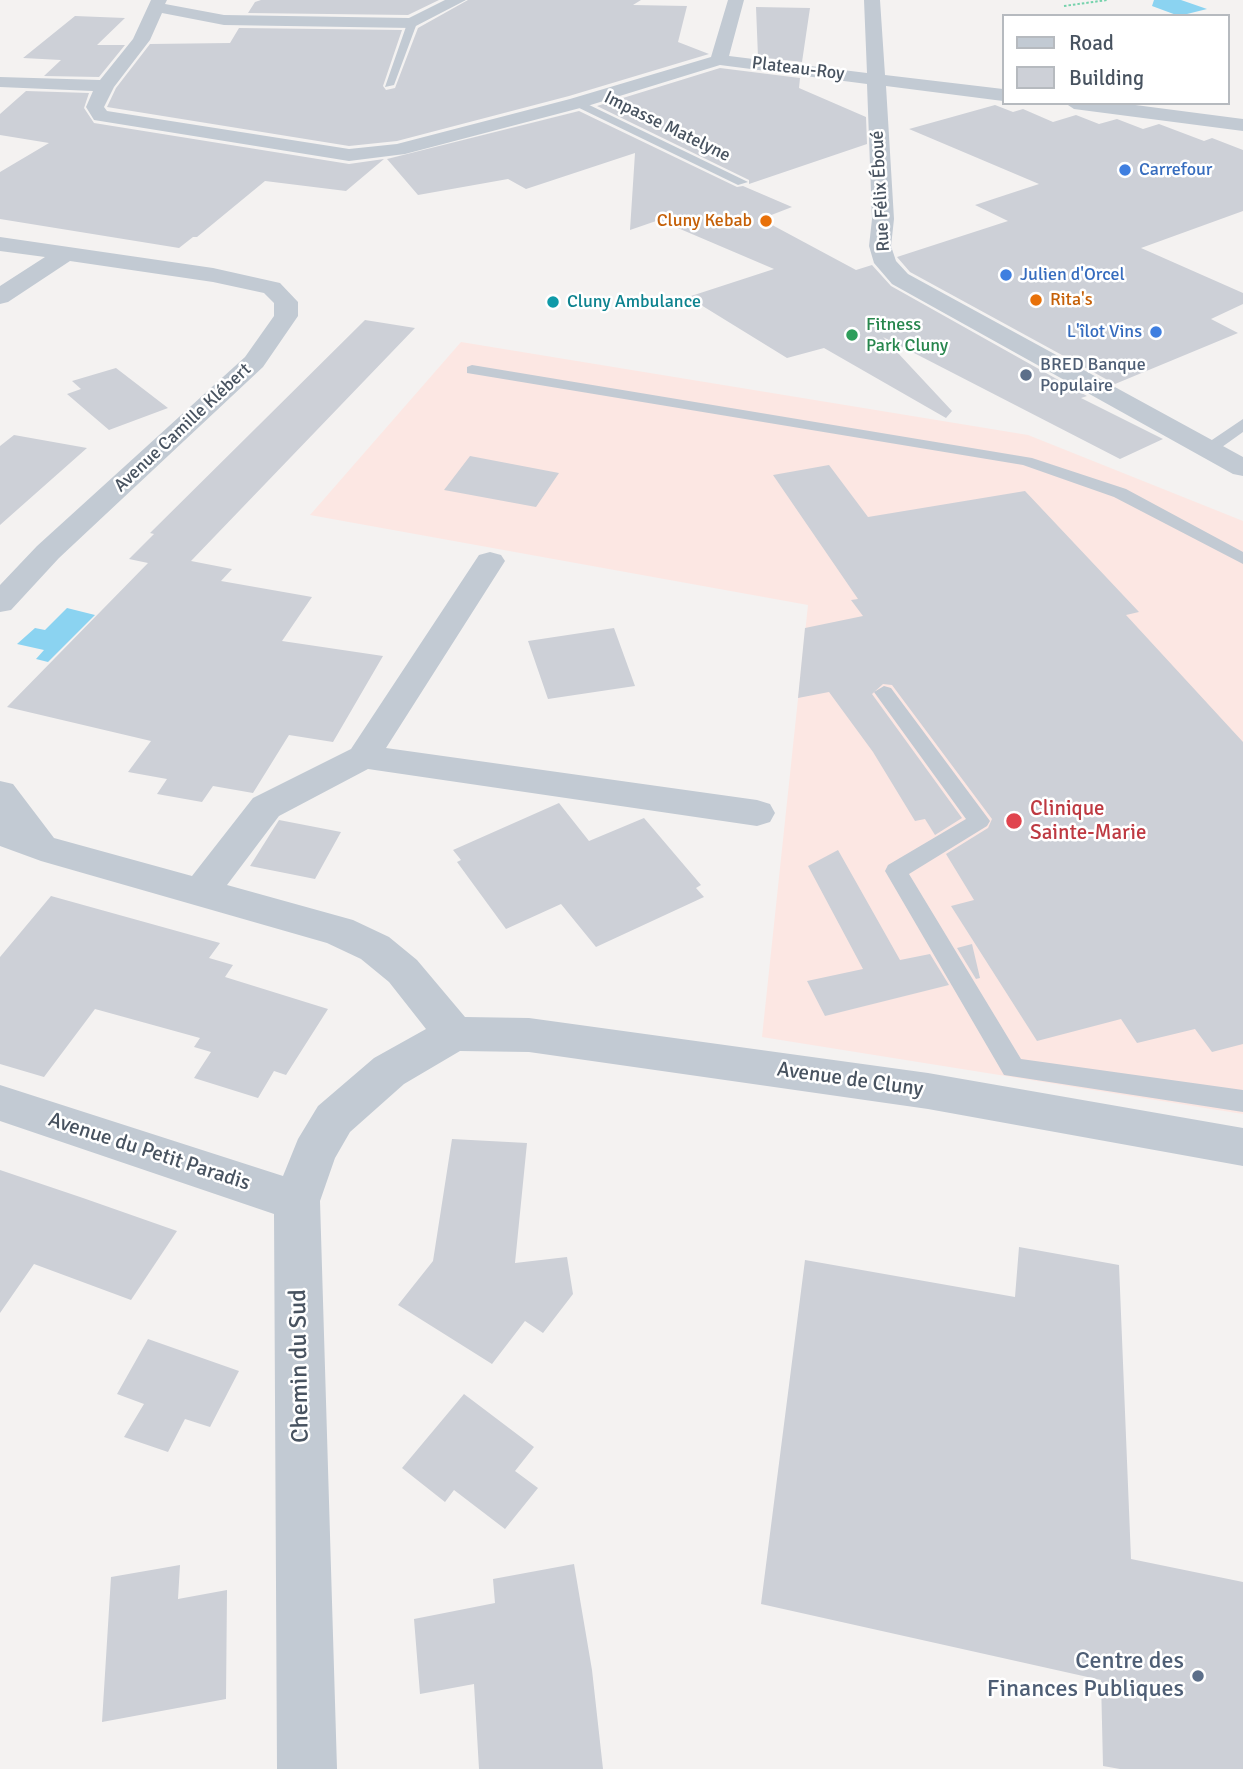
<!DOCTYPE html>
<meta charset="utf-8">
<style>
body{margin:0}
#map{position:relative;width:1243px;height:1769px;overflow:hidden;background:#f4f2f1;font-family:Signika,sans-serif}
canvas{display:block}
.legend{position:absolute;left:1002px;top:14px;width:228px;height:91px;box-sizing:border-box;background:#fff;border:2px solid #b6babf;margin:0;padding:9px 12px;list-style:none;font-size:21px;color:#485360}
.legend li{display:flex;align-items:center;gap:14px;height:35px}
.legend b{width:35px;border:2px solid #b6babf}
</style>
<div id="map">
<canvas width="1243" height="1769"></canvas>
<ul class="legend">
<li><b style="height:9px;background:#c2cad3"></b>Road</li>
<li><b style="height:19px;background:#cdd0d7"></b>Building</li>
</ul>
</div>
<script>
const ctx = document.querySelector('canvas').getContext('2d');
ctx.lineJoin = 'round';
function fillPath(path, color) { ctx.fillStyle = color; ctx.fill(path, 'evenodd'); }
const poly = rows => new Path2D(rows.map(r => 'M' + r).join(''));
function strokePath(path, color, width, dash) { ctx.strokeStyle = color; ctx.lineWidth = width; ctx.lineCap = dash ? 'butt' : 'round'; ctx.setLineDash(dash || []); ctx.stroke(path); }
function write(font, color, halo, rows, align = 'center') {
  ctx.font = font + ' Signika,sans-serif'; ctx.lineWidth = 5; ctx.setLineDash([]); ctx.textBaseline = 'middle'; ctx.strokeStyle = halo; ctx.fillStyle = color; for (const [text, x, y, turn = 0] of rows) {
    ctx.save(); ctx.translate(x, y); ctx.rotate((+turn || 0) * Math.PI / 180); ctx.textAlign = isNaN(turn) ? turn : align; if (halo) ctx.strokeText(text, 0, 0); ctx.fillText(text, 0, 0); ctx.restore();
  }
}
const medical = poly([
 [461,342,1028,435,1243,521,1243,1114,762,1037,808,605,310,515]
]);
const water = poly([
 [1154,0,1181,0,1207,9,1179,16,1152,6],
 [67,608,95,615,48,662,36,659,44,650,17,644,35,628,45,630]
]);
const building = poly([
 [261,0,439,0,408,15,248,13,255,2],
 [468,0,641,0,633,5,687,6,678,42,709,54,569,96,397,141,349,146,107,107,116,88,150,44,230,43,239,28,402,30,383,86,386,90,395,88,418,28],
 [756,7,810,8,802,62,758,57],
 [75,16,125,18,97,45,125,45,99,77,44,76,61,60,23,58],
 [720,68,800,78,799,88,866,117,867,144,749,184,749,180,597,106],
 [26,91,89,93,84,108,94,123,349,164,384,159,346,191,265,181,197,237,193,237,179,248,0,219,0,172,49,143,0,135,0,114],
 [995,105,1013,112,1023,109,1053,122,1076,115,1099,124,1117,119,1143,129,1159,124,1204,141,1212,138,1243,150,1243,211,1141,248,1243,293,1243,304,1211,319,1238,333,1115,384,910,272,897,257,1008,221,975,205,1039,184,909,129],
 [579,111,737,187,743,186,792,207,761,219,856,270,872,265,891,286,1087,396,1081,398,1163,439,1120,459,883,337,952,411,946,418,824,348,787,358,688,297,774,269,659,220,630,230,635,153,526,189,508,179,418,195,387,159],
 [365,320,415,328,191,561,232,569,221,581,312,597,282,641,383,656,333,742,289,735,253,793,213,786,202,802,157,794,167,779,128,772,151,741,7,707,148,563,129,559,154,534,150,533],
 [116,368,168,408,109,430,67,394,81,389,72,381],
 [14,435,87,448,0,525,0,446],
 [470,456,559,473,536,507,444,490],
 [829,465,868,517,1025,491,1139,612,1126,615,1243,742,1243,1044,1212,1052,1195,1029,1137,1043,1121,1019,1037,1041,951,906,974,900,946,854,988,828,992,819,892,685,883,684,872,694,962,818,935,835,925,819,915,821,873,752,829,692,798,698,805,628,863,616,851,600,858,599,773,475],
 [614,628,635,686,548,699,528,641],
 [559,803,589,841,644,818,701,885,696,888,704,897,596,947,561,904,506,929,457,862,461,860,453,850],
 [279,820,341,832,315,879,250,866],
 [838,850,900,960,930,954,949,985,825,1016,807,981,863,969,808,866],
 [51,896,220,943,209,958,233,965,225,977,328,1009,286,1075,274,1071,258,1098,194,1078,211,1052,194,1047,200,1038,95,1009,44,1077,0,1064,0,957],
 [972,944,980,978,976,979,957,948],
 [452,1139,527,1143,515,1263,567,1257,573,1294,543,1333,525,1321,492,1364,398,1305,433,1261],
 [0,1170,83,1198,177,1231,131,1300,34,1264,0,1313],
 [1019,1247,1119,1265,1131,1559,1243,1582,1243,1769,1120,1769,1103,1766,1101,1680,761,1604,805,1260,1015,1297],
 [148,1339,239,1371,210,1427,185,1419,168,1452,124,1437,144,1404,117,1394],
 [464,1394,534,1447,515,1471,538,1488,505,1529,454,1490,445,1502,402,1468],
 [574,1564,592,1670,603,1769,479,1769,474,1684,420,1694,414,1619,495,1603,493,1579],
 [180,1565,178,1599,227,1590,226,1699,102,1722,111,1577]
]);
const path = poly([
 [1064,6,1107,0]
]);
const lane = poly([
 [408,21,417,23,394,85,385,87,408,21],
 [573,101,581,101,748,182,738,185,573,105,573,101],
 [472,365,1032,458,1126,489,1243,552,1243,564,1114,497,1023,465,467,373,467,367,472,365],
 [1243,419,1243,432,1215,452,1203,452,1203,446,1243,419],
 [884,686,891,688,990,821,987,826,909,874,1021,1059,1243,1090,1243,1112,1004,1075,885,871,888,865,966,819,874,692,884,686]
]);
const street = poly([
 [151,0,167,0,165,4,224,15,409,18,445,0,466,0,412,28,224,25,162,13,150,40,114,87,104,107,107,111,349,149,397,144,570,99,711,57,728,0,744,0,729,56,867,73,864,0,880,0,885,75,1003,89,1003,101,886,86,894,219,891,246,896,261,908,274,1243,457,1243,476,1233,474,892,284,874,263,869,246,872,219,867,84,720,65,584,107,405,154,349,161,94,120,86,107,93,91,0,87,0,77,100,80,133,39,151,0],
 [1065,103,1120,103,1243,119,1243,131,1074,109,1065,103],
 [0,237,213,268,280,283,298,302,298,316,263,367,59,558,11,610,0,612,0,585,37,546,245,357,274,316,274,303,264,293,213,282,70,261,8,302,0,304,0,286,45,257,0,251,0,237],
 [490,552,501,555,505,561,386,748,757,800,770,804,775,813,770,822,757,826,368,769,279,816,227,885,353,920,389,937,417,960,465,1017,529,1018,928,1073,1243,1128,1243,1166,928,1109,529,1052,460,1051,404,1084,350,1132,335,1158,320,1201,337,1769,277,1769,274,1214,0,1121,0,1085,283,1176,298,1139,318,1106,374,1058,426,1029,389,982,361,959,327,943,41,861,0,846,0,781,13,784,54,838,192,876,253,798,351,749,479,555,490,552]
]);
const markers = [
 [1125,170,7,"#3f7fe0"],
 [766,221,7,"#e8710a"],
 [1006,275,7,"#3f7fe0"],
 [1036,300,7,"#e8710a"],
 [553,302,7,"#0f9aa8"],
 [1156,332,7,"#3f7fe0"],
 [852,335,7,"#2e9e5b"],
 [1026,375,7,"#5c6f8a"],
 [1014,821,9,"#e0444e"],
 [1198,1676,7,"#5c6f8a"]
];
const farStreetnames = [
 ["Plateau-Roy",798,69,7],
 ["Impasse Matelyne",667,127,26],
 ["Rue Félix Éboué",881,191,-93],
 ["Avenue Camille Klébert",183,428,-43]
];
const farShopnames = [
 ["Carrefour",1139,170],
 ["Julien d'Orcel",1020,275],
 ["L'îlot Vins",1142,332,"right"]
];
const farFoodnames = [
 ["Cluny Kebab",752,221],
 ["Rita's",1050,300,"left"]
];
const farCulturenames = [
 ["Cluny Ambulance",567,302]
];
const farLeisurenames = [
 ["Fitness",866,325],
 ["Park Cluny",866,346]
];
const farServicenames = [
 ["BRED Banque",1040,365],
 ["Populaire",1040,386]
];
const healthNames = [
 ["Clinique",1030,809],
 ["Sainte-Marie",1030,833]
];
const streetNames = [
 ["Avenue de Cluny",850,1080,8],
 ["Avenue du Petit Paradis",149,1152,18]
];
const nearStreetnames = [
 ["Chemin du Sud",300,1366,-91]
];
const nearServicenames = [
 ["Centre des",1184,1662],
 ["Finances Publiques",1184,1690]
];
fillPath(medical, '#fce7e3');
fillPath(water, '#8bd3f1');
fillPath(building, '#cdd0d7');
strokePath(path, '#75d2ac', 2, [2.5, 2]);
fillPath(lane, '#c2cad3');
fillPath(street, '#c2cad3');
for (const [x, y, r, color] of markers) { const dot = new Path2D(); dot.arc(x, y, r, 0, 2 * Math.PI); ctx.fillStyle = color; ctx.fill(dot); strokePath(dot, '#fff', 2.5); }
write('18px', '#485360', '#fff', farStreetnames);
write('18px', '#366cbe', '#fff', farShopnames, 'left');
write('18px', '#c56008', '#fff', farFoodnames, 'right');
write('18px', '#0d838f', '#fff', farCulturenames, 'left');
write('18px', '#27864d', '#fff', farLeisurenames, 'left');
write('18px', '#4e5e75', '#fff', farServicenames, 'left');
write('21px', '#be3a42', '#fff', healthNames, 'left');
write('21px', '#485360', '#fff', streetNames);
write('24px', '#485360', '#fff', nearStreetnames);
write('24px', '#4e5e75', '#fff', nearServicenames, 'right');
</script>
